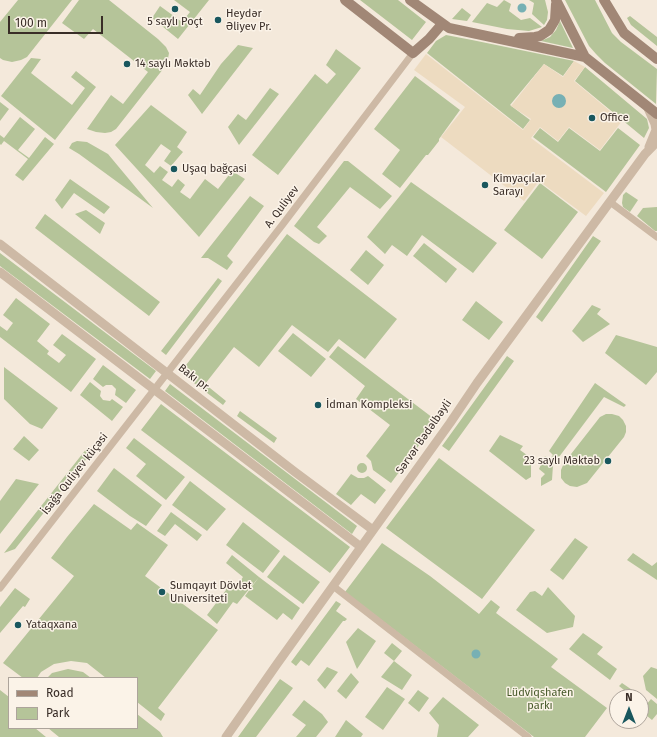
<!DOCTYPE html>
<meta charset="utf-8">
<style>
body{margin:0}
#map{position:relative;width:657px;height:737px;overflow:hidden;background:#f4e9db;font-family:"Fira Sans",sans-serif}
canvas{display:block}
.legend{position:absolute;left:8px;top:677px;width:130px;height:52px;box-sizing:border-box;background:#fbf3e8;border:1px solid #ada49b;margin:0;padding:5px 7px;list-style:none;font-size:12px;color:#392d27}
.legend li{display:flex;align-items:center;gap:8px;height:20px}
.legend b{width:20px;border:1px solid #ada49b}
.north{position:absolute;left:609px;top:689px;width:40px;height:40px;box-sizing:border-box;background:#fbf3e8;border:1px solid #ada49b;border-radius:50%;rotate:0deg;font-size:11px;font-weight:700;line-height:16px;text-align:center;color:#392d27}
.north::after{content:'';display:block;margin:auto;width:14px;height:18px;background:#19575e;clip-path:polygon(50% 0,100% 100%,50% 72%,0 100%)}
.scale{position:absolute;left:8px;top:16px;width:95px;height:18px;box-sizing:border-box;border:2px solid #392d27;border-top:0;padding-left:5px;font-size:12px;line-height:14px;white-space:nowrap;color:#392d27;-webkit-text-stroke:3px #fbf3e8;paint-order:stroke}
</style>
<div id="map">
<canvas width="657" height="737"></canvas>
<ul class="legend">
<li><b style="height:5px;background:#a18776"></b>Road</li>
<li><b style="height:11px;background:#b5c499"></b>Park</li>
</ul>
<div class="north">N</div>
<div class="scale">100 m</div>
</div>
<script>
const ctx = document.querySelector('canvas').getContext('2d');
ctx.lineJoin = 'round';
function fillPath(path, color) { ctx.fillStyle = color; ctx.fill(path, 'evenodd'); }
const poly = rows => new Path2D(rows.map(r => 'M' + r).join(''));
function strokePath(path, color, width, dash) { ctx.strokeStyle = color; ctx.lineWidth = width; ctx.lineCap = dash ? 'butt' : 'round'; ctx.setLineDash(dash || []); ctx.stroke(path); }
function write(font, color, halo, rows, align = 'center') {
  ctx.font = font + ' "Fira Sans",sans-serif'; ctx.lineWidth = 3; ctx.setLineDash([]); ctx.textBaseline = 'middle'; ctx.strokeStyle = halo; ctx.fillStyle = color; for (const [text, x, y, turn = 0] of rows) {
    ctx.save(); ctx.translate(x, y); ctx.rotate((+turn || 0) * Math.PI / 180); ctx.textAlign = isNaN(turn) ? turn : align; if (halo) ctx.strokeText(text, 0, 0); ctx.fillText(text, 0, 0); ctx.restore();
  }
}
const green = poly([
 [18,0,72,0,27,57,21,60,12,62,3,60,0,58,0,22],
 [79,0,109,0,158,39,166,47,169,53,167,64,116,129,111,132,105,133,96,132,87,129,111,95,123,104,148,72,93,29,84,39,62,23],
 [174,0,209,0,178,39,152,18,160,6,182,22,190,12],
 [360,0,398,0,426,22,412,40],
 [504,0,511,4,509,11,521,20,530,18,542,27,529,31,507,29,472,22,487,3,497,7],
 [529,0,545,0,548,12,547,20,544,25,532,14,534,3],
 [565,0,595,0,612,33,621,42,657,69,656,104,605,63,596,54,589,46],
 [462,8,471,15,467,21,452,19],
 [630,16,657,37,657,46,631,25,627,18],
 [560,21,573,48,541,41,550,37,556,30],
 [446,35,472,40,574,61,563,76,544,64,510,105,530,120,523,129,427,53,436,41],
 [238,45,253,48,202,114,188,95,193,89,200,95,221,64],
 [336,49,361,68,278,175,252,155,315,74,327,84,336,74,326,65],
 [31,58,41,59,31,73,72,105,85,88,71,77,76,71,96,87,55,140,1,96],
 [585,67,647,119,649,128,644,138,575,81],
 [415,76,460,110,439,139,439,141,428,155,426,155,400,188,382,174,400,150,374,129],
 [270,88,279,94,239,145,228,127,238,114,246,120],
 [0,102,9,109,0,121],
 [151,105,187,132,177,147,183,152,171,166,164,161,171,151,161,144,145,165,154,173,160,166,168,172,162,180,172,187,178,179,185,185,180,192,190,199,205,179,218,189,232,171,245,179,199,237,115,145],
 [20,117,35,129,18,150,29,158,45,137,54,144,23,181,15,175,28,159,4,141,1,145,0,144,0,135,4,138],
 [540,128,558,142,569,128,600,151,618,128,640,145,606,192,533,137],
 [77,141,87,142,108,154,153,208,79,154,69,148,72,143],
 [344,161,348,161,392,196,380,209,350,187,317,227,327,236,319,244,314,242,294,226],
 [70,179,110,207,104,214,74,193,62,209,55,200],
 [411,182,497,243,473,273,422,235,407,256,392,245,385,254,367,237],
 [540,183,578,212,542,259,504,230],
 [626,192,638,200,630,212,623,207,622,203,623,195],
 [250,196,264,206,227,256,233,262,227,270,208,258,201,258],
 [657,207,657,231,655,231,637,216,643,208],
 [86,210,105,223,100,234,75,214],
 [45,214,160,302,149,316,35,228],
 [287,234,397,319,365,359,339,339,328,352,292,325,259,367,234,347,205,384,226,401,223,405,186,377,188,373,183,369],
 [593,236,601,241,542,322,536,317],
 [424,243,457,269,446,283,413,256],
 [366,250,384,265,368,285,350,270],
 [0,253,156,371,150,379,0,266],
 [218,278,222,281,166,355,161,351],
 [16,298,50,324,37,341,49,351,47,354,59,363,66,355,53,345,62,334,96,359,71,392,0,337,0,326,7,331,13,323,3,315],
 [476,301,503,322,489,340,462,320],
 [592,305,601,309,597,314,610,324,583,342,572,331],
 [293,333,326,359,311,377,278,351],
 [616,335,657,347,657,372,646,385,605,353],
 [338,346,437,421,391,483,373,470,371,461,366,456,390,425,356,399,365,386,329,357],
 [507,356,514,361,449,451,442,446],
 [103,365,136,390,126,403,115,395,116,389,112,385,106,385,103,387,93,379],
 [4,367,58,408,42,429,30,424,4,399],
 [90,382,101,391,100,396,103,400,110,401,112,399,123,407,112,421,80,395],
 [595,383,626,405,624,407,604,397,553,465,552,480,541,486,541,478,545,474,539,469,545,456,550,459,553,455,549,451],
 [170,384,357,526,352,534,165,391],
 [161,404,350,547,330,573,141,430],
 [240,411,277,438,274,443,237,416],
 [606,414,612,414,619,416,623,420,626,426,626,432,624,437,587,483,577,487,570,486,565,483,561,478,561,470,564,463,600,417],
 [500,435,523,446,520,450,531,458,531,477,526,480,489,451],
 [24,436,39,450,29,461,13,449],
 [134,438,185,477,166,500,136,476,146,464,126,448],
 [87,448,92,452,15,549,4,553],
 [439,458,535,530,482,599,386,528],
 '357 468a5 5 0 1 1 10 0a5 5 0 1 1-10 0Z',
 [114,468,162,505,146,526,130,516,97,491],
 [351,474,358,478,364,478,368,476,386,490,375,504,361,494,351,505,336,494],
 [16,479,39,484,0,534,0,501],
 [190,481,226,509,207,531,172,505],
 [94,504,131,530,137,523,168,545,145,576,218,630,158,708,165,714,161,721,137,702,137,678,106,678,87,663,71,661,54,664,41,672,37,678,23,678,3,663,74,576,51,558,67,537],
 [171,512,202,535,197,541,175,524,165,536,157,531],
 [243,522,280,551,263,573,226,545],
 [575,538,588,547,563,580,550,570],
 [382,543,430,576,479,614,491,600,500,607,496,613,558,659,551,667,607,708,585,737,534,737,345,592],
 [633,553,652,566,657,562,657,580,627,560],
 [232,555,259,577,237,604,233,602,217,624,207,615,226,590,224,587,227,583,235,589,243,577,226,563],
 [284,555,320,582,303,604,267,577],
 [259,577,300,608,292,620,283,613,277,620,245,596],
 [548,587,575,616,573,627,547,633,516,610,530,592,535,591,542,596],
 [15,588,30,599,25,607,23,606,0,633,0,607],
 [336,601,341,604,336,611,347,619,345,621,343,621,309,666,301,660,296,666,291,662],
 [358,628,376,641,357,669,346,642],
 [583,633,603,647,597,654,617,669,610,680,569,649],
 [392,643,402,651,394,661,412,675,402,690,381,677,394,661,384,653],
 [327,667,338,672,325,689,317,680],
 [651,667,657,669,657,699,646,690,643,676],
 [68,669,83,672,91,678,47,678,52,673],
 [351,673,359,682,346,699,337,691],
 [280,679,293,688,256,737,238,737],
 [622,683,638,694,636,697,619,697,624,690,619,686],
 [387,687,405,699,383,730,365,717],
 [0,690,9,697,9,728,35,728,46,737,0,737],
 [418,690,429,698,419,712,408,703],
 [443,697,479,725,468,737,437,737,439,725,429,713],
 [651,699,657,704,657,714,652,720,641,711],
 [304,700,322,714,328,722,316,737,296,737,306,725,292,715],
 [137,714,160,732,163,737,59,737,48,728,137,728],
 [346,720,363,734,361,737,335,737]
]);
const plaza = poly([
 [426,54,523,130,531,119,511,106,544,64,563,77,574,61,585,67,574,81,622,121,600,150,569,127,558,141,540,127,531,138,604,193,586,216,539,181,524,201,441,137,465,107,414,70]
]);
const water = poly([
 '517.5 8a4.5 4.5 0 1 1 9 0a4.5 4.5 0 1 1-9 0Z',
 '552 101a7 7 0 1 1 14 0a7 7 0 1 1-14 0Z',
 '471.5 654a4.5 4.5 0 1 1 9 0a4.5 4.5 0 1 1-9 0Z'
]);
const minor = poly([
 [610,202,657,237],
 [333,586,528,737],
 [0,588,283,224,413,53]
]);
const tertiary = poly([
 [647,106,655,124,656,130,649,147],
 [0,244,295,472,373,530],
 [0,272,361,547],
 [226,737,277,664,450,423,477,383,645,154,657,142]
]);
const secondary = poly([
 [345,0,413,53,429,39,442,24],
 [410,0,449,28,585,57],
 [556,0,585,57,657,114],
 [604,0,624,33,657,59],
 [519,38,535,37,540,36,549,30,555,20,556,4]
]);
const markers = [
 [175,9,4,"#19575e"],
 [218,20,4,"#19575e"],
 [127,64,4,"#19575e"],
 [592,118,4,"#19575e"],
 [174,169,4,"#19575e"],
 [485,185,4,"#19575e"],
 [318,405,4,"#19575e"],
 [608,461,4,"#19575e"],
 [162,592,4,"#19575e"],
 [18,625,4,"#19575e"]
];
const poiNames = [
 ["Heydər",226,14],
 ["Əliyev Pr.",226,27],
 ["5 saylı Poçt",175,22,"center"],
 ["14 saylı Məktəb",135,64],
 ["Office",600,118],
 ["Uşaq bağçasi",182,169],
 ["Kimyaçılar",493,179],
 ["Sarayı",493,192],
 ["İdman Kompleksi",326,405],
 ["23 saylı Məktəb",600,461,"right"],
 ["Sumqayıt Dövlət",170,586],
 ["Universiteti",170,599],
 ["Yataqxana",26,625]
];
const streetNames = [
 ["A. Quliyev",282,207,-53],
 ["Bakı pr.",194,378,38],
 ["Sərvər Bədəlbəyli",424,437,-55],
 ["İsağa Quliyev küçəsi",75,474,-52]
];
const parkNames = [
 ["Lüdviqshafen",540,693],
 ["parkı",540,706]
];
fillPath(green, '#b5c499');
fillPath(plaza, '#eddbc0');
fillPath(water, '#77b0b4');
strokePath(minor, '#cdb9a5', 7);
strokePath(tertiary, '#cdb9a5', 9);
strokePath(secondary, '#a18776', 10);
for (const [x, y, r, color] of markers) { const dot = new Path2D(); dot.arc(x, y, r, 0, 2 * Math.PI); ctx.fillStyle = color; ctx.fill(dot); strokePath(dot, '#fbf3e8', 1.5); }
write('11px', '#392d27', '#fbf3e8', poiNames, 'left');
write('11px', '#392d27', '#fbf3e8', streetNames);
write('11px', '#465929', '#fbf3e8', parkNames);
</script>
